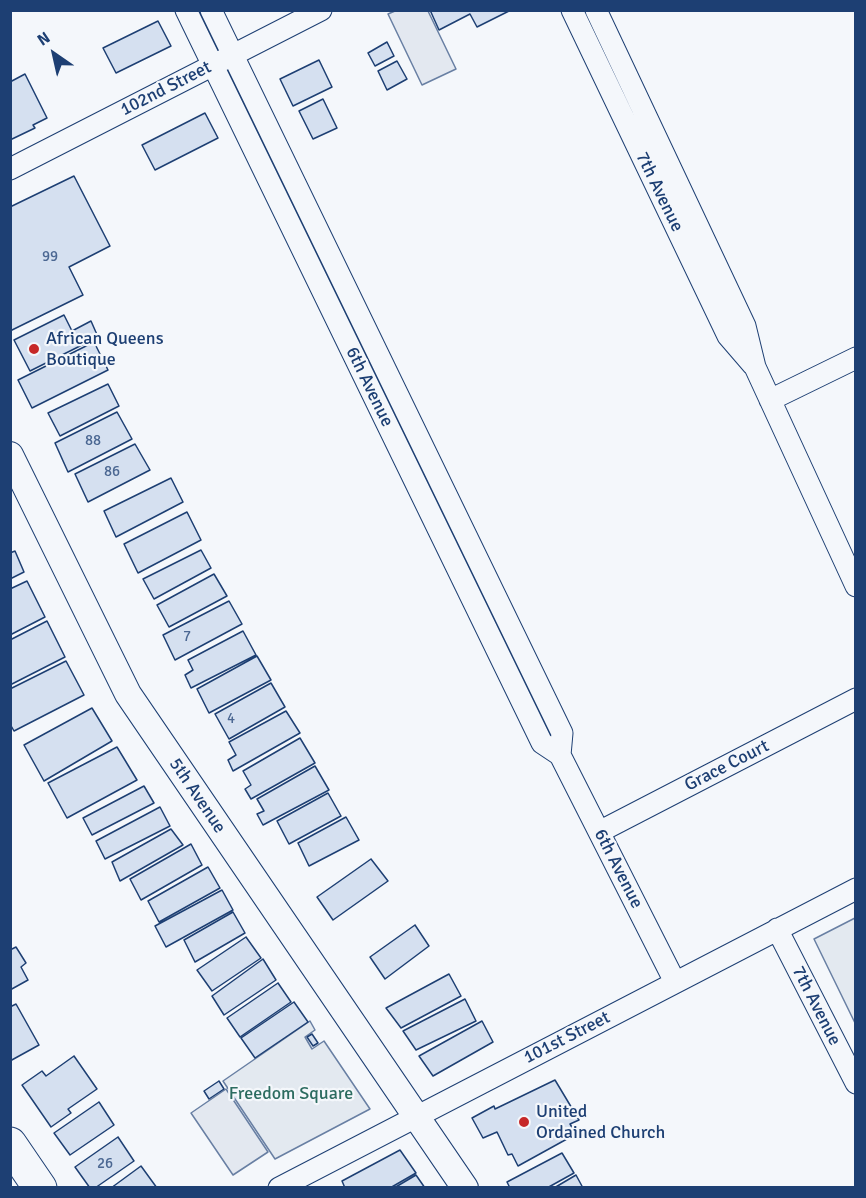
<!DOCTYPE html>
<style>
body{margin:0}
#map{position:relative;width:866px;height:1198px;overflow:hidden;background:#f4f7fb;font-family:Signika,sans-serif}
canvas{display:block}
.frame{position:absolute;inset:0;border:12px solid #1d3f73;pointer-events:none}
.north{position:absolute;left:24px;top:24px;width:60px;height:60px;-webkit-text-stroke:4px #f4f7fb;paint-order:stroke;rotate:326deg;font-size:16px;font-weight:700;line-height:24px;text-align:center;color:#1d3f73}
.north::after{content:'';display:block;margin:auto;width:21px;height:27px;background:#1d3f73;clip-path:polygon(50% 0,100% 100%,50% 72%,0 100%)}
</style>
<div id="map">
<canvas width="866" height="1198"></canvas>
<div class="frame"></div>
<div class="north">N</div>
</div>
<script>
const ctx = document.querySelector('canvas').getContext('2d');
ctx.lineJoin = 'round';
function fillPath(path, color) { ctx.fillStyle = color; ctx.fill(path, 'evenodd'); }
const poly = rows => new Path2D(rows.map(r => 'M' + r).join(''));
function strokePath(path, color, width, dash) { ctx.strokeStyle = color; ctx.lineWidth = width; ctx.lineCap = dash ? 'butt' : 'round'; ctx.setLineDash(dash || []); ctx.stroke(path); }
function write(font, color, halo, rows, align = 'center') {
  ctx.font = font + ' Signika,sans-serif'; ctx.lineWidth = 4.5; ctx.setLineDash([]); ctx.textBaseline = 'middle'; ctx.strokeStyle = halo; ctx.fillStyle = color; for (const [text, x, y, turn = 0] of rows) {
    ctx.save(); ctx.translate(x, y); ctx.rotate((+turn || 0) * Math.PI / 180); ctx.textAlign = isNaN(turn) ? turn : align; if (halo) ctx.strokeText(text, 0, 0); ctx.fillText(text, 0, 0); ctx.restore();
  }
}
const green = poly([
 [855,918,855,1023,814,939,855,918],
 [310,1021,315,1030,305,1037,312,1049,324,1041,370,1109,275,1159,223,1081,310,1021]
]);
const parking = poly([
 [395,11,428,11,456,69,422,85,388,14,395,11],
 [226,1089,268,1152,233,1175,191,1113,226,1089]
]);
const building = poly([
 [430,10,511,10,477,27,470,14,439,30,430,10],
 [158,21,171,46,116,73,103,48,158,21],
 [387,42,394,56,375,66,368,53,387,42],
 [319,60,332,87,293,106,280,79,319,60],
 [397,61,407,79,387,90,378,71,397,61],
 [25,74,47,118,33,125,35,128,10,140,10,82,25,74],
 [323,99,337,128,313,139,299,111,323,99],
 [205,113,218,138,155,170,142,145,205,113],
 [74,176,110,246,69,267,83,295,10,331,10,207,74,176],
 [64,315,72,331,91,321,98,337,30,371,14,340,64,315],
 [94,342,108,370,32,408,18,380,94,342],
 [108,384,119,406,60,436,48,413,108,384],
 [117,412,132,439,68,472,55,443,117,412],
 [135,444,150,470,88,502,75,474,135,444],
 [171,478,183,502,116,537,104,511,171,478],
 [187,512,201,540,138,573,124,544,187,512],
 [201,550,211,568,154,599,143,579,201,550],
 [15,551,24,572,10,579,10,553,15,551],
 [214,574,227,596,169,627,157,605,214,574],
 [27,581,45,617,10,635,10,589,27,581],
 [229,601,242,624,175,660,163,635,229,601],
 [47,621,65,657,10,685,10,640,47,621],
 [243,631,256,655,191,688,185,675,193,670,188,660,243,631],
 [257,656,271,680,209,713,197,689,257,656],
 [66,661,84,695,14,731,10,724,10,689,66,661],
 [271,683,285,707,229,739,215,714,271,683],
 [92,708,112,741,44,781,24,745,92,708],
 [286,711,300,733,233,771,228,760,236,755,229,742,286,711],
 [300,738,315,763,251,799,245,789,251,785,243,771,300,738],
 [117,747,137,780,67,818,48,783,117,747],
 [315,766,329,790,263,825,257,814,264,811,257,799,315,766],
 [144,786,154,803,92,835,83,818,144,786],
 [328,793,341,816,289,844,277,821,328,793],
 [160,807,170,826,105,859,96,841,160,807],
 [346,817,359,840,309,866,298,843,346,817],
 [171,829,183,845,120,881,112,862,171,829],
 [191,844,202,865,141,900,130,879,191,844],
 [371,859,388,881,333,920,317,897,371,859],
 [208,867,220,888,159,922,148,901,208,867],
 [222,890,233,910,166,947,155,926,222,890],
 [233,912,245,933,195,962,184,940,233,912],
 [415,925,429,946,385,979,370,957,415,925],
 [246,937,261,958,212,991,197,970,246,937],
 [16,947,26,963,21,967,28,980,10,990,10,950,16,947],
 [263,959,276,980,224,1015,212,996,263,959],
 [449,974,461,996,401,1028,386,1008,449,974],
 [278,983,291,1002,240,1037,227,1018,278,983],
 [465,999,476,1021,416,1050,403,1031,465,999],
 [294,1002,308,1022,255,1058,241,1038,294,1002],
 [16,1004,39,1045,10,1061,10,1007,16,1004],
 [482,1021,493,1042,433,1076,419,1056,482,1021],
 [312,1034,318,1043,313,1046,307,1037,312,1034],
 [74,1056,97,1089,68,1109,71,1113,51,1127,22,1085,42,1071,46,1076,74,1056],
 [555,1080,579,1120,570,1124,576,1134,518,1166,512,1154,508,1155,497,1132,483,1138,472,1118,494,1106,495,1109,555,1080],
 [219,1081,224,1089,209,1099,204,1091,219,1081],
 [99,1102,114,1125,70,1155,54,1133,99,1102],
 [118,1137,134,1161,95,1188,90,1188,75,1167,118,1137],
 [400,1150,416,1173,390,1188,345,1188,342,1181,400,1150],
 [562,1153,574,1173,547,1188,510,1188,507,1182,562,1153],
 [141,1166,157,1188,111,1188,141,1166],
 [416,1175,425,1188,394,1188,416,1175],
 [576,1175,583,1188,554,1188,576,1175]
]);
const minor = poly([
 [186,10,542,743,560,755],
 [211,10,562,733,560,755,675,982],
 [572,10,728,336,753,365],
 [596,10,745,326,755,367,856,586],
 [10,169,321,10],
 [770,400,856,358],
 [599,832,856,699],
 [777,929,856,1083],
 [279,1188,856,889]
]);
const tertiary = poly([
 [10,455,128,694,465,1188]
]);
const primary = poly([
 [10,1144,40,1188]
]);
const markers = [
 [34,349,6,"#c62828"],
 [524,1122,6,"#c62828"]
];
const numberNames = [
 ["99",50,257],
 ["88",93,441],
 ["86",112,472],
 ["7",187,637],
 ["4",231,719],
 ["26",105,1164]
];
const streetNames = [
 ["102nd Street",166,89,-27],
 ["7th Avenue",659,192,64],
 ["6th Avenue",369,387,64],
 ["Grace Court",727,766,-27],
 ["5th Avenue",197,796,56],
 ["6th Avenue",618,869,63],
 ["7th Avenue",816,1006,63],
 ["101st Street",567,1038,-27]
];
const poiNames = [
 ["African Queens",46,339],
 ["Boutique",46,360],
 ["United",536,1112],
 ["Ordained Church",536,1133]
];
const parkNames = [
 ["Freedom Square",291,1094]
];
fillPath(green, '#e3e9f0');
strokePath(green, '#687fa3', 1.5);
fillPath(parking, '#e3e8f0');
strokePath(parking, '#687fa3', 1.5);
fillPath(building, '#d5e0f0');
strokePath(building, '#1d3f73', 1.5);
strokePath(minor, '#1d3f73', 23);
strokePath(tertiary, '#1d3f73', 28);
strokePath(primary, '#1d3f73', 35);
strokePath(minor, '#f4f7fb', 21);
strokePath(tertiary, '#f4f7fb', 26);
strokePath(primary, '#f4f7fb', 33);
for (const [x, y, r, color] of markers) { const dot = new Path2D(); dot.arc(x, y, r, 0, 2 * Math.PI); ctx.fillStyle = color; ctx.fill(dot); strokePath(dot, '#f4f7fb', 2); }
write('15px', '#4b6792', null, numberNames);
write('18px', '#1d3f73', '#f4f7fb', streetNames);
write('18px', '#1d3f73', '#f4f7fb', poiNames, 'left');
write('18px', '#2c6c60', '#f4f7fb', parkNames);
</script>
